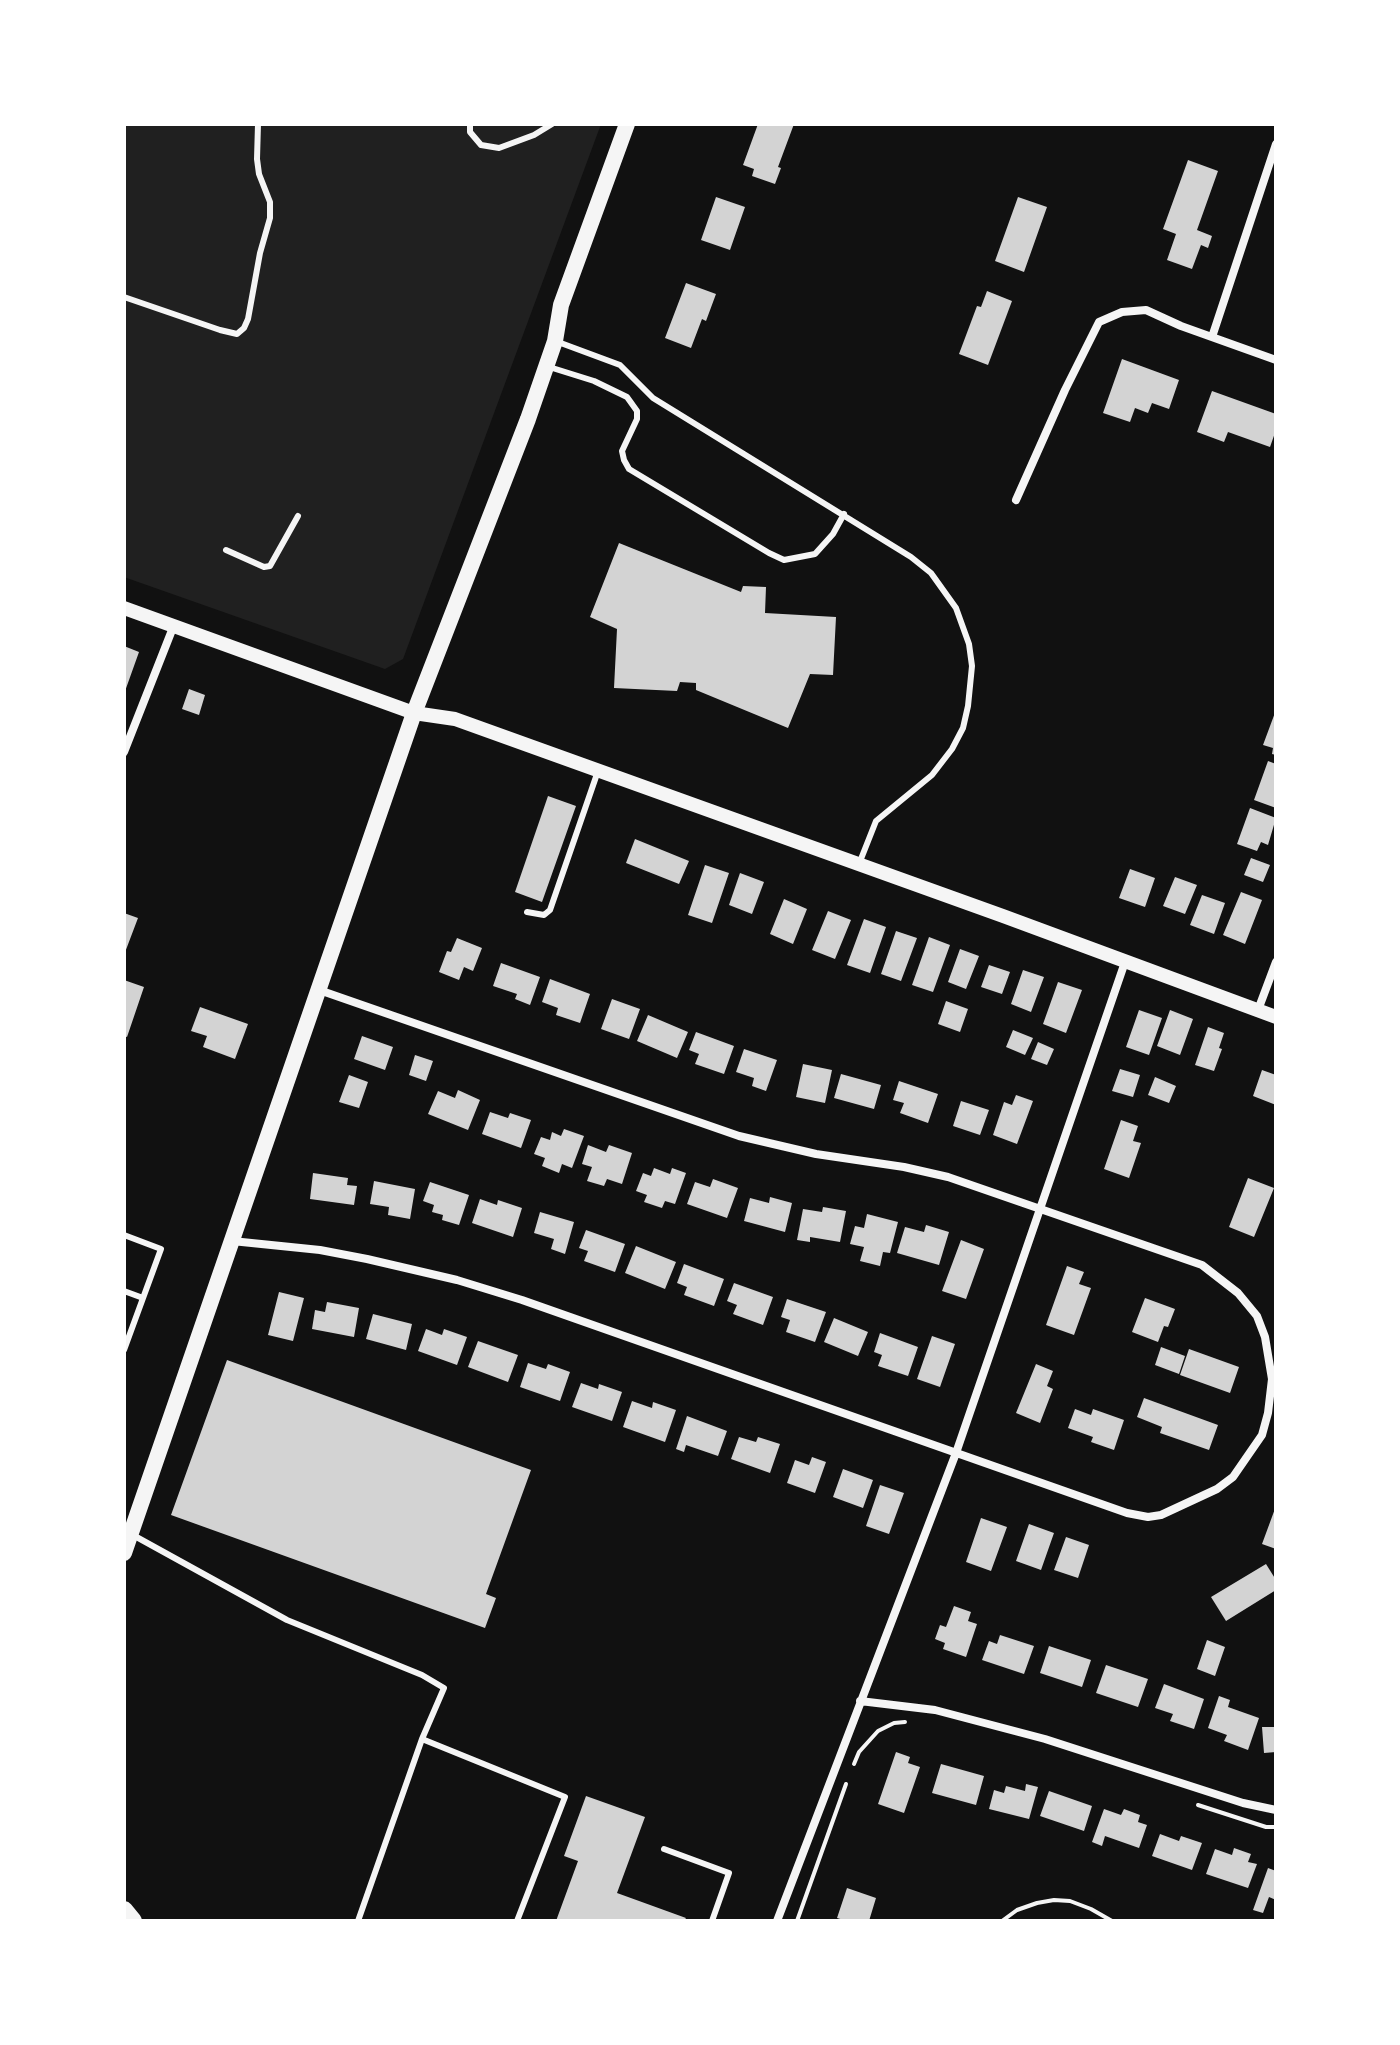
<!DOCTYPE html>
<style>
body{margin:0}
#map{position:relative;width:1400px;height:2045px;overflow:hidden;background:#111;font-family:Rubik,sans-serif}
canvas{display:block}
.frame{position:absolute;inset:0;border:126px solid #fff;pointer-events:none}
</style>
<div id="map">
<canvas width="1400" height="2045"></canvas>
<div class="frame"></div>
</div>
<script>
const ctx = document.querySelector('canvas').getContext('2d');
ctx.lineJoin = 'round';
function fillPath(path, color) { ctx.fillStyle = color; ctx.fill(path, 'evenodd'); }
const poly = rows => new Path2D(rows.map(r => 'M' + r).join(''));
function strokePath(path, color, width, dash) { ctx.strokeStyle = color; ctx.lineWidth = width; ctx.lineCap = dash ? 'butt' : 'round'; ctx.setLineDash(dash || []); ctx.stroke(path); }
const green = poly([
 [124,124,601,124,403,659,385,669,124,577]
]);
const building = poly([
 [758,124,794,124,778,167,781,168,775,184,752,176,754,169,743,165],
 [1188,160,1218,171,1197,230,1212,236,1208,248,1201,245,1192,269,1167,260,1176,234,1163,229],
 [716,197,745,207,730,250,701,240],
 [1018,197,1047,207,1024,272,995,261],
 [686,283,716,294,706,321,702,319,691,348,665,338],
 [987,291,1012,301,988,365,959,354,977,306,981,307],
 [1122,359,1179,380,1169,409,1152,403,1148,413,1135,408,1130,422,1103,413],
 [1212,391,1276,414,1276,430,1270,447,1228,432,1224,442,1197,432],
 [619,543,741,592,743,586,766,587,765,613,836,617,833,675,810,674,788,728,696,690,696,683,680,682,677,691,614,688,617,629,590,617],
 [124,646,139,652,124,694],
 [189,689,205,695,199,715,182,709],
 [1276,710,1276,755,1272,754,1273,748,1263,745],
 [1268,761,1276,764,1276,808,1254,800],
 [548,796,576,806,542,902,515,892],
 [1250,808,1276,818,1268,845,1261,842,1257,851,1237,844],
 [635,839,689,861,679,884,626,863],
 [1251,858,1270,865,1263,882,1244,875],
 [705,865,729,873,712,923,688,915],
 [1130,869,1155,878,1145,907,1119,898],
 [740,873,764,882,752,914,729,905],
 [1175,877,1197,885,1185,914,1163,906],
 [1241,892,1262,900,1245,944,1223,935],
 [1202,895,1225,903,1214,934,1190,925],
 [784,899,807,909,793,944,770,934],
 [828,911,851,920,835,959,812,950],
 [124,913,138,918,124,955],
 [864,919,886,927,870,973,847,965],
 [896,931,917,938,901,981,881,974],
 [929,937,950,945,933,992,912,985],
 [457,938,482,948,473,971,464,967,459,980,439,972,447,951,451,952],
 [960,949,979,956,966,989,948,982],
 [501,963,540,977,530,1005,515,999,517,994,493,986],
 [989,965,1010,972,1002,994,981,987],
 [1023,970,1044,977,1031,1012,1011,1004],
 [550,979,590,994,580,1023,556,1015,558,1008,542,1002],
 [124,980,144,987,127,1037,124,1036],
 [1058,982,1082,990,1066,1033,1043,1024],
 [612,999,640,1009,629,1039,601,1029],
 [946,1001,968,1009,960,1032,938,1024],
 [200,1007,248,1024,235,1059,203,1047,207,1036,191,1031],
 [1139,1010,1162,1018,1149,1055,1126,1047],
 [1170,1010,1193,1019,1180,1055,1157,1046],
 [648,1015,688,1032,677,1058,637,1041],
 [1208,1027,1224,1033,1219,1048,1222,1049,1214,1071,1195,1065],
 [1013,1030,1033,1038,1025,1055,1006,1047],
 [696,1032,734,1046,724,1074,695,1064,699,1054,689,1050],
 [362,1036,393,1047,385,1070,354,1059],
 [1038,1042,1054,1049,1047,1065,1031,1059],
 [744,1049,777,1060,766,1091,752,1086,754,1078,736,1072],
 [415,1055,433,1061,426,1081,409,1075],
 [803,1064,832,1070,825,1103,796,1097],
 [1120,1069,1140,1075,1133,1097,1112,1091],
 [1262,1070,1276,1075,1276,1105,1253,1096],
 [841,1074,881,1085,874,1109,834,1098],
 [349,1075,368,1082,359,1108,339,1102],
 [1155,1077,1176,1086,1169,1103,1148,1095],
 [899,1081,938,1094,928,1123,900,1113,904,1103,893,1100],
 [458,1090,480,1100,468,1130,428,1114,438,1091,455,1098],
 [1016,1095,1033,1101,1017,1144,993,1135,1004,1102,1012,1105],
 [961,1101,989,1110,980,1135,953,1126],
 [490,1112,508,1118,510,1113,531,1120,521,1148,482,1134],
 [1121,1120,1138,1126,1133,1141,1141,1143,1129,1178,1104,1169],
 [564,1129,584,1136,572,1168,562,1164,559,1173,542,1166,545,1158,534,1154,541,1137,550,1140,552,1132,561,1136],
 [588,1145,606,1152,609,1145,632,1153,622,1184,607,1179,604,1186,587,1181,592,1167,582,1164],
 [654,1168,670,1174,672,1168,686,1173,675,1204,665,1201,662,1208,644,1202,647,1195,636,1191,643,1173,651,1176],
 [313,1173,348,1178,347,1185,357,1186,354,1205,310,1199],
 [1248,1178,1274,1188,1254,1237,1229,1227],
 [713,1179,738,1188,727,1218,687,1204,695,1182,710,1187],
 [374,1181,415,1189,410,1219,388,1215,389,1207,370,1204],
 [430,1182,469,1195,459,1225,442,1220,443,1215,432,1212,434,1205,423,1201],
 [770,1197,792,1203,785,1232,744,1221,750,1198,769,1203],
 [480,1199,497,1205,498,1200,522,1208,513,1237,472,1223],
 [823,1207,846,1211,840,1242,810,1237,810,1242,797,1240,803,1209,822,1212],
 [540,1212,574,1222,565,1254,551,1249,554,1239,534,1233],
 [867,1214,898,1222,890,1253,883,1252,880,1266,860,1261,864,1247,850,1244,855,1226,864,1228],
 [926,1225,949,1232,939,1265,897,1253,905,1227,924,1232],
 [586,1230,625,1244,615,1272,584,1261,588,1251,579,1248],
 [961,1240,984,1249,966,1299,942,1291],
 [636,1246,676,1262,665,1289,625,1273],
 [684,1264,724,1279,714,1306,684,1295,687,1287,677,1283],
 [1067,1266,1084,1272,1079,1284,1091,1288,1074,1335,1046,1325],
 [734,1283,773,1297,763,1325,733,1314,737,1305,727,1301],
 [279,1292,304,1298,293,1341,268,1335],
 [1145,1298,1175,1309,1168,1327,1164,1326,1158,1342,1132,1332],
 [787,1299,826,1312,815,1342,786,1332,790,1320,781,1317],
 [327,1302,359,1308,354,1337,312,1329,315,1310,325,1312],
 [373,1314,412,1324,406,1350,366,1339],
 [834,1318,868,1332,858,1356,824,1342],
 [426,1329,442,1335,444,1329,467,1337,457,1365,418,1351],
 [880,1333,918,1347,908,1376,878,1366,882,1355,874,1352],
 [932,1336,955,1344,940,1387,917,1379],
 [478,1341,518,1355,508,1382,468,1367],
 [1161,1347,1185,1356,1179,1374,1155,1365],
 [1189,1349,1239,1367,1230,1393,1180,1375],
 [227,1360,531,1470,486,1594,496,1598,485,1628,171,1515],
 [528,1363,546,1369,548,1364,570,1372,560,1401,520,1387],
 [1036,1364,1053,1371,1047,1386,1053,1389,1040,1423,1016,1413],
 [581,1383,598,1389,599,1384,622,1392,612,1421,572,1407],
 [1144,1398,1218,1425,1209,1450,1160,1433,1162,1427,1137,1417],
 [632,1401,652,1408,653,1402,676,1410,665,1442,623,1427],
 [1075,1409,1091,1415,1093,1409,1124,1420,1114,1450,1091,1442,1093,1437,1068,1428],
 [687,1416,727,1431,718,1456,686,1445,684,1452,676,1449],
 [739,1437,756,1442,758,1437,780,1444,770,1473,731,1459],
 [812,1457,826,1462,815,1493,787,1483,795,1460,809,1465],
 [843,1469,873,1480,863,1508,833,1497],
 [880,1485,904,1493,889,1534,866,1526],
 [1276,1506,1276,1549,1262,1544],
 [981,1518,1007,1527,991,1571,966,1562],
 [1029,1524,1054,1533,1041,1570,1016,1561],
 [1066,1537,1089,1545,1078,1578,1054,1570],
 [1266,1564,1276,1580,1276,1590,1226,1621,1211,1597],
 [954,1606,971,1612,968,1621,977,1624,966,1657,943,1649,945,1643,935,1639,940,1625,946,1627],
 [1000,1635,1034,1646,1024,1674,982,1660,989,1641,997,1644],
 [1207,1640,1225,1647,1215,1676,1197,1669],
 [1049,1646,1091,1660,1082,1687,1040,1673],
 [1106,1665,1148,1679,1138,1707,1096,1693],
 [1164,1684,1204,1699,1194,1729,1170,1721,1173,1714,1155,1708],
 [1219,1696,1230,1700,1228,1707,1259,1718,1248,1750,1224,1741,1227,1735,1208,1728],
 [1262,1727,1276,1727,1276,1752,1264,1753],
 [896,1752,910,1757,908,1763,920,1767,904,1813,878,1804],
 [941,1764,984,1776,976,1805,932,1793],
 [1026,1784,1038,1787,1029,1819,989,1809,994,1790,1004,1793,1006,1786,1025,1791],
 [1049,1791,1092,1806,1084,1831,1040,1816],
 [586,1796,645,1817,617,1893,686,1918,684,1921,556,1921,578,1861,564,1856],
 [1104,1809,1121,1815,1124,1809,1140,1815,1138,1822,1147,1825,1139,1848,1105,1836,1102,1846,1092,1842],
 [1160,1834,1179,1841,1181,1836,1202,1843,1192,1870,1152,1856],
 [1234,1848,1251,1854,1248,1862,1257,1864,1248,1888,1206,1874,1215,1849,1232,1855],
 [1268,1868,1276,1871,1276,1900,1269,1897,1263,1913,1253,1910],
 [847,1888,876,1898,869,1921,847,1921,837,1918]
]);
const path = poly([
 [124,125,125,124],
 [854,1764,859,1752,878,1731,894,1723,905,1722],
 [1198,1805,1266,1827,1276,1827],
 [797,1921,846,1784],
 [1002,1921,1017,1910,1037,1903,1054,1900,1070,1901,1091,1909,1112,1921]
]);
const service = poly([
 [470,124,470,132,481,145,499,148,534,135,552,124],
 [124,297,220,330,237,334,244,328,248,319,260,253,270,218,270,202,259,174,257,159,258,124],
 [558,342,620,365,653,398,911,557,931,573,956,608,969,644,972,666,968,706,963,728,952,749,932,775,876,821,859,864],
 [546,366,594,381,627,397,637,411,637,419,622,451,624,460,629,469,769,553,784,560,815,554,833,534,844,514],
 [226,550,264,567,270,566,298,516],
 [527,912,544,915,550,910,598,771],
 [124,1235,161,1249,124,1350],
 [124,1291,143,1298],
 [131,1534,287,1620,422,1675,444,1688,422,1739,358,1921],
 [422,1739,565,1797,517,1921],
 [664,1849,729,1873,712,1921]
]);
const minor = poly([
 [1212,337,1276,144],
 [1016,500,1065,390,1099,322,1122,312,1146,310,1181,326,1276,360],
 [124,752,174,625],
 [1258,1010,1276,962],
 [232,1241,320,1250,367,1259,457,1280,522,1300,1127,1513,1148,1517,1161,1515,1217,1489,1233,1477,1262,1435,1268,1413,1272,1379,1265,1337,1257,1316,1238,1293,1202,1265,948,1177,904,1167,816,1154,739,1136,319,990],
 [860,1701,935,1710,1045,1739,1243,1803,1276,1810],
 [777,1921,956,1453,1125,962]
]);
const tertiary = poly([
 [124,608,414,713,455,719,1003,916,1276,1017]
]);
const secondary = poly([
 [124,1553,414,713,528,419,555,341,561,305,627,124]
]);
const primary = poly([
 [124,1910,133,1921]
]);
fillPath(green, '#202020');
fillPath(building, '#d3d3d3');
strokePath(path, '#f5f5f5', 4);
strokePath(service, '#f5f5f5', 6);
strokePath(minor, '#f5f5f5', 8);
strokePath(tertiary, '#f5f5f5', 14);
strokePath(secondary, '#f5f5f5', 16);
strokePath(primary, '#f5f5f5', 18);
</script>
